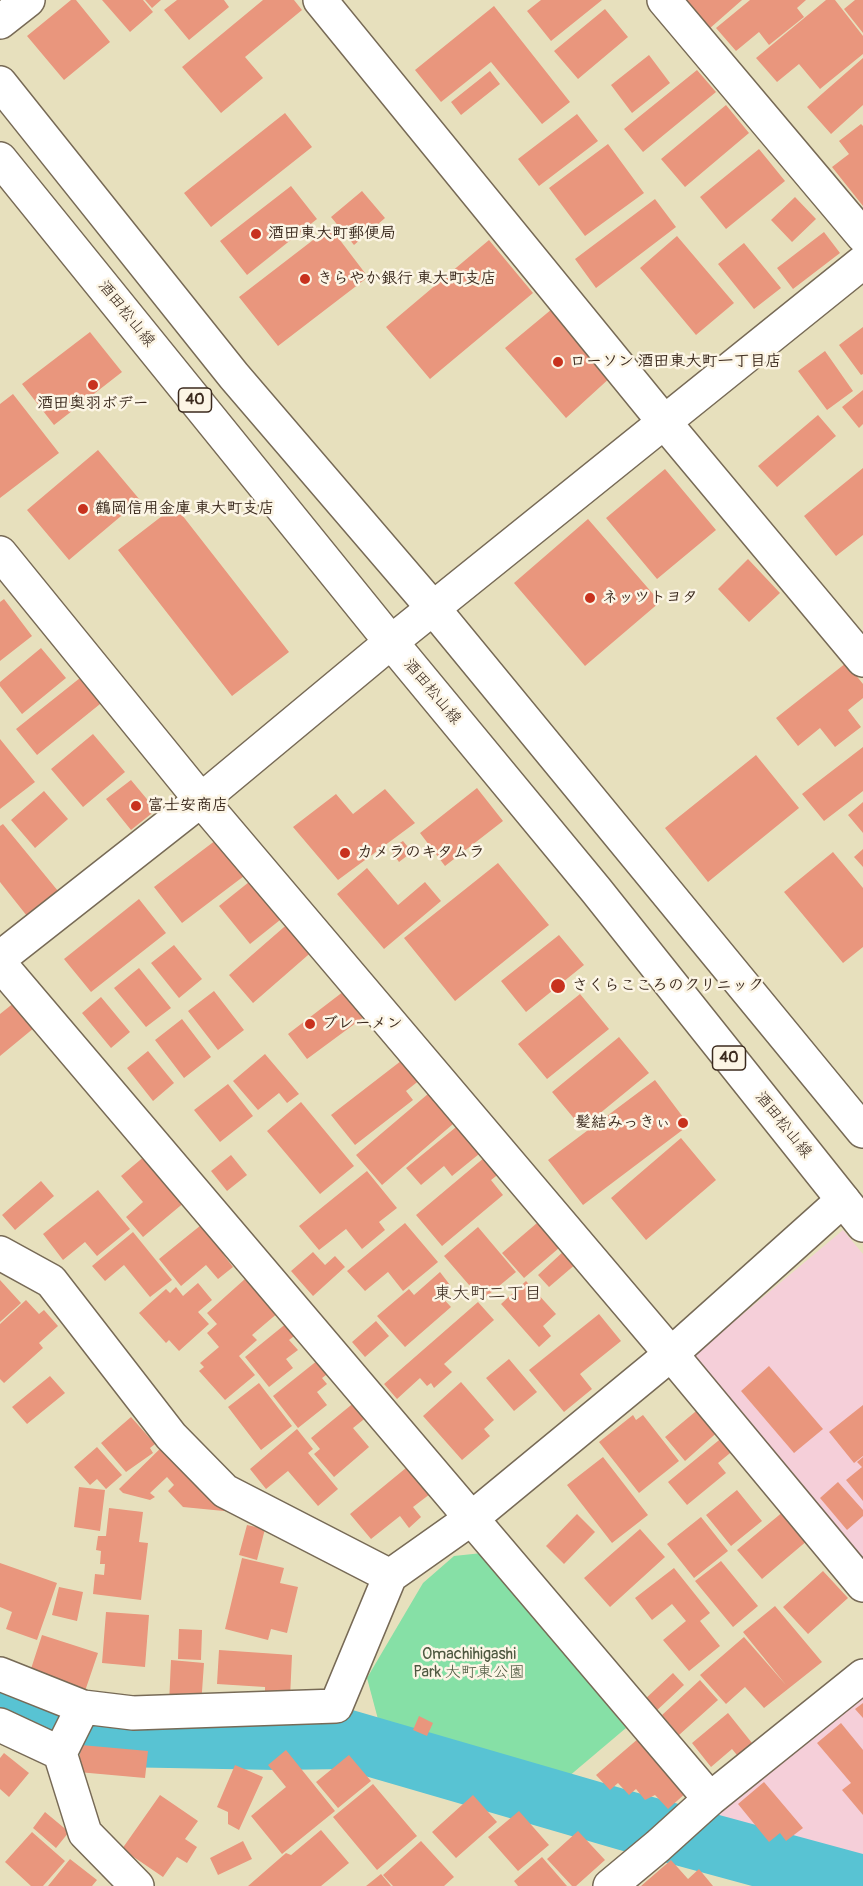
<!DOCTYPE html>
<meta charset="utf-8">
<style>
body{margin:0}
canvas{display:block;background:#e7e0bd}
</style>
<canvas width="863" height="1886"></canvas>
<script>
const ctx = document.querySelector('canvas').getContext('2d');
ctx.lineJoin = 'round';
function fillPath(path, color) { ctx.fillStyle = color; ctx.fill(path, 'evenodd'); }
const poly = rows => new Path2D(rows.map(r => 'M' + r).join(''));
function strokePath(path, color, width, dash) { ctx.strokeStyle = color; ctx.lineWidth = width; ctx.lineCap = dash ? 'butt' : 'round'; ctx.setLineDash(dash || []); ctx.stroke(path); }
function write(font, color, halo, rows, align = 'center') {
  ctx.font = font + ' Pangolin,"Klee One",sans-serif'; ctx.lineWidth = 5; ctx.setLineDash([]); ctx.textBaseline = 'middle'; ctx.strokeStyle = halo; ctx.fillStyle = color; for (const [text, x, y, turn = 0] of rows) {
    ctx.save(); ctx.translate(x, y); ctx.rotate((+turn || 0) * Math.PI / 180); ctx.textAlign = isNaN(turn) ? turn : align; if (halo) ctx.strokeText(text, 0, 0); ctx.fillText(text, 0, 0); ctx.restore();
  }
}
const built = poly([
 [843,1230,863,1254,863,1559,693,1356],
 [863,1684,863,1862,713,1814]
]);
const green = poly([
 [482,1553,626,1728,568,1777,379,1723,367,1678,423,1583,454,1556]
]);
const river = poly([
 [15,1696,116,1737,277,1740,345,1739,627,1821,863,1885]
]);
const building = poly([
 [71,0,76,0,110,42,64,80,27,36],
 [102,0,143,0,153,12,130,32],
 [145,0,161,0,152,8],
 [177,0,224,0,229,7,189,40,164,10],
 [263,0,294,0,302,10,245,57,263,78,221,113,182,67],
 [541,0,602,0,551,41,527,11],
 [684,0,742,0,709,29],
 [750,0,806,0,797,8,804,17,769,45,759,32,736,51,716,28],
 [826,0,835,0,863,36,863,54,820,89,799,64,777,82,756,58],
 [855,0,863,0,863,33,844,9],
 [494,6,570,102,542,124,491,62,441,102,415,70],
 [605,9,628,37,578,79,554,51],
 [649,55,670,83,632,113,611,85],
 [863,58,863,105,831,134,807,107],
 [697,70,716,92,643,152,624,129],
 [490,71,500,84,461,115,451,102],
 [726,105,749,133,685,187,661,159],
 [285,113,312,147,211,227,184,193],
 [577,114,598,141,539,186,518,159],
 [861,124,863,126,863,206,832,167,849,154,839,141],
 [608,144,644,193,585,236,549,188],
 [759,149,785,181,726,229,700,197],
 [291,186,317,219,247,275,220,241],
 [362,191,385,218,354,245,331,217],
 [795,197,816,219,792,242,771,220],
 [655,199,676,227,596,288,575,259],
 [330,227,368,277,278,346,239,297],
 [824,232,840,253,793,289,777,268],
 [677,236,734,303,696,335,640,268],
 [489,240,533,293,430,379,386,327],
 [744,243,781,288,754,309,718,264],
 [552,309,612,376,566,418,505,348],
 [863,327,863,374,861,375,839,345],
 [90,332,122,372,54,425,22,384],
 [825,351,853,391,827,410,798,371],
 [863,390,863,424,859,428,842,407],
 [13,394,59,453,0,498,0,404],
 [818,415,836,436,777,487,758,466],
 [98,450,140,500,69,560,27,510],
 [863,468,863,535,836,556,804,516],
 [665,469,716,530,657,579,606,518],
 [175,506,289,652,232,696,118,550],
 [588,519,660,602,585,666,514,583],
 [748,559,780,593,749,622,718,589],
 [4,599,32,636,0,661,0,602],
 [41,648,66,678,22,714,0,686,0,682],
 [846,663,863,684,863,698,848,710,861,727,835,747,820,728,798,746,776,718],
 [85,674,105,700,37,755,16,729],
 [93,734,125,772,83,807,51,769],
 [0,739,35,782,0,809],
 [863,747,863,791,824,821,802,794],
 [756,755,799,808,708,882,665,828],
 [131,780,156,810,131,830,106,799],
 [477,788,503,821,445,866,420,833],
 [385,789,415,823,338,880,293,827,336,794,353,814],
 [44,791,68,819,35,848,11,820],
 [863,802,863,833,848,815],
 [3,824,58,891,27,916,0,882,0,826],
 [220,837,248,873,182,923,154,887],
 [403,841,412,852,399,862,390,849],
 [863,849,863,867,854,857],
 [833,852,863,888,863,947,843,963,784,892],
 [498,863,549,925,455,1001,404,938],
 [367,868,398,905,425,882,441,901,384,949,337,894],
 [249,882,280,920,250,944,219,906],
 [139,899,166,933,91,992,64,959],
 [291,921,315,949,253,1003,229,975],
 [559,935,584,965,526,1012,501,981],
 [174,945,202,979,179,998,151,963],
 [139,968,171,1008,146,1027,114,988],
 [348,988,368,1014,307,1059,288,1034],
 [214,991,244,1030,218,1050,188,1011],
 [580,994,609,1029,547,1079,518,1044],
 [101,997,130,1032,111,1048,82,1013],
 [20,998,40,1023,0,1056,0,1014],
 [182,1019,211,1057,184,1078,155,1040],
 [619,1037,649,1073,582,1128,552,1092],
 [148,1051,174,1083,153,1101,127,1068],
 [265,1054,299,1094,287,1103,279,1093,258,1110,233,1081],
 [410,1054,426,1075,406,1091,413,1100,355,1145,331,1115],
 [655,1080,689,1125,583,1205,548,1160],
 [228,1084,253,1116,220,1142,194,1110],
 [435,1088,460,1118,382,1185,356,1155],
 [301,1102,354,1166,320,1194,267,1131],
 [461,1123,484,1150,452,1176,444,1166,421,1185,406,1168],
 [681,1138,716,1180,646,1240,611,1198],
 [152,1150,192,1196,143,1237,126,1217,143,1202,121,1176],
 [491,1152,505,1169,491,1180,503,1195,442,1246,416,1215],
 [231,1155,247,1175,227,1191,211,1171],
 [367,1171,397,1208,379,1222,385,1230,362,1249,346,1229,319,1250,299,1226],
 [41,1181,54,1196,15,1230,2,1215],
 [98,1190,130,1229,97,1256,85,1242,63,1260,43,1234],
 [211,1217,233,1245,223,1254,233,1267,218,1279,206,1265,181,1286,159,1259],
 [544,1217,566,1242,524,1278,502,1253],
 [405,1223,438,1262,403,1291,388,1272,365,1291,347,1271],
 [478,1227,516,1272,482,1300,444,1256],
 [133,1232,172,1280,150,1297,124,1265,105,1281,92,1266],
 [565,1250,577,1263,549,1287,538,1275],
 [313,1252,325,1265,335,1256,345,1267,313,1296,291,1271],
 [255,1270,286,1306,252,1335,257,1340,239,1356,255,1375,225,1400,199,1371,204,1367,200,1363,219,1347,207,1333,217,1324,207,1313],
 [440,1272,450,1285,439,1294,451,1307,405,1347,377,1316,409,1289,414,1295],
 [0,1280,21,1303,0,1322],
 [526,1281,556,1314,543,1326,551,1336,539,1347,501,1304],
 [198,1283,212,1300,198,1312,209,1324,179,1351,169,1340,166,1343,139,1313,166,1289,170,1293,176,1287,183,1296],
 [26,1300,39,1314,44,1310,58,1326,39,1343,43,1348,4,1383,0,1379,0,1324],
 [478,1302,494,1320,444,1364,452,1372,434,1388,431,1383,427,1386,420,1378,397,1399,384,1384],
 [599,1314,621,1341,580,1374,592,1389,564,1412,529,1370],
 [293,1318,302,1330,289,1340,298,1350,286,1359,293,1368,269,1387,245,1357],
 [376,1321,389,1336,365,1357,352,1342],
 [323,1356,334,1369,322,1378,327,1384,317,1392,327,1405,298,1428,273,1396],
 [509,1359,537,1392,514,1411,486,1378],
 [769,1366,823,1429,794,1453,741,1391],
 [50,1376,65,1393,27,1424,12,1407],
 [461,1382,494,1420,484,1429,490,1436,462,1460,423,1416],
 [259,1383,292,1426,261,1450,228,1407],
 [356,1401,368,1416,353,1428,369,1447,334,1477,314,1454,320,1449,311,1438],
 [863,1405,863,1456,854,1463,829,1432],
 [701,1407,721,1429,685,1461,665,1437],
 [633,1415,636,1420,643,1415,679,1461,639,1493,599,1442],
 [131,1417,155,1444,150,1448,153,1453,126,1472,101,1443],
 [297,1429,313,1449,308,1453,338,1489,318,1506,288,1471,266,1489,250,1469],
 [724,1436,735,1449,718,1463,726,1473,687,1505,668,1482],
 [171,1438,234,1512,183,1507,168,1491,174,1485,167,1477,150,1493,155,1497,150,1500,123,1493,119,1489],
 [97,1447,122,1475,106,1489,97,1479,90,1485,74,1467],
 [603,1457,648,1515,612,1543,567,1485],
 [863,1457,863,1501,846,1480,862,1467,857,1462],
 [412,1463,434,1491,413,1507,421,1517,409,1528,400,1516,371,1539,350,1514],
 [838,1482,863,1510,863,1516,847,1530,820,1498],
 [79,1487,105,1490,100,1531,74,1527],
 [737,1490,762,1521,731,1546,706,1515],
 [109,1508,143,1512,139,1542,148,1543,141,1600,93,1594,95,1574,104,1575,105,1564,100,1564,101,1551,96,1550,98,1536,106,1536],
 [784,1511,808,1540,762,1579,737,1550],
 [577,1514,595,1532,564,1564,546,1546],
 [701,1517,728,1551,694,1578,667,1544],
 [247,1525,265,1529,257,1560,239,1555],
 [640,1529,665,1557,610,1607,584,1578],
 [242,1558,284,1568,280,1583,298,1587,287,1633,271,1629,268,1640,225,1629],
 [721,1561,758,1606,733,1627,695,1581],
 [0,1563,57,1583,37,1640,6,1629,12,1612,0,1607],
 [674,1568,710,1613,700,1621,720,1646,689,1671,663,1640,686,1621,672,1604,652,1620,635,1598],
 [823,1571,848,1598,808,1634,783,1607],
 [59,1587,83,1592,77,1621,52,1615],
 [775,1606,822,1662,764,1708,745,1687,726,1704,700,1675,744,1637,786,1685,743,1632],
 [106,1612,149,1615,145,1667,102,1663],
 [179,1629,202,1630,201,1660,178,1659],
 [42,1635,98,1653,84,1694,29,1675],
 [219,1650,292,1655,290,1698,265,1696,265,1687,217,1684],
 [171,1660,204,1663,201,1706,169,1704],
 [673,1673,684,1685,654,1713,643,1701],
 [700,1680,718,1700,679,1735,662,1715],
 [863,1703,863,1718,855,1709],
 [728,1713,756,1748,741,1760,732,1749,711,1767,692,1743],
 [419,1716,433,1723,427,1736,413,1730],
 [841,1723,863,1750,863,1815,842,1790,851,1783,817,1743],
 [639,1738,687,1792,668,1809,655,1795,645,1800,636,1789,629,1795,618,1783,610,1790,596,1775],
 [81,1745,148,1751,145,1778,78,1772],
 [286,1750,335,1811,282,1854,251,1816,286,1787,268,1765],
 [4,1753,29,1773,9,1797,0,1789,0,1758],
 [349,1755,371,1781,338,1808,316,1782],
 [235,1765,263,1777,239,1830,228,1824,228,1812,217,1807],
 [764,1782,803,1828,786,1841,780,1833,769,1842,738,1804],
 [373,1784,417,1836,377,1870,333,1817],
 [160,1795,198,1821,185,1839,197,1847,187,1863,177,1857,163,1877,122,1849],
 [473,1795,497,1822,456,1858,432,1832],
 [519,1811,549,1845,518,1871,488,1837],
 [45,1812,69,1832,56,1848,33,1828],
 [321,1830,349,1863,321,1886,248,1886,286,1853,291,1855],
 [578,1831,605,1860,576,1886,572,1886,547,1859],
 [32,1832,65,1861,43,1886,31,1886,5,1862],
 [243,1841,252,1859,218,1875,210,1858],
 [421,1841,454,1877,444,1886,393,1886,383,1875],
 [542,1857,567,1886,518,1886,514,1881],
 [70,1859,97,1880,92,1886,48,1886],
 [671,1860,688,1879,699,1869,713,1886,641,1886],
 [381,1874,391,1886,366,1886]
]);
const minor = poly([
 [320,0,665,423,863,660],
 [664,0,863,236],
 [0,22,28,0],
 [0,553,201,800,671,1354,863,1585],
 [0,958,201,800,391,642,863,262],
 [0,964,710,1799],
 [0,1253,51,1281,171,1436,225,1491,390,1576],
 [0,1674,83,1707,133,1713,336,1706,390,1576,472,1518,671,1354,843,1200],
 [83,1707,60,1753,85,1833,137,1886],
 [0,1725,60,1753],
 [610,1886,658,1846,710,1799,863,1676]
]);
const major = poly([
 [0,83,234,376,433,608,863,1131],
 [0,159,391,642,596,890,863,1225]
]);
const markers = [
 [256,234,6,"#c8321e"],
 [305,279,6,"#c8321e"],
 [558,362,6,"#c8321e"],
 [93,385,6,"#c8321e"],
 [83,509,6,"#c8321e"],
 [590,598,6,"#c8321e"],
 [136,806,6,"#c8321e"],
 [345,853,6,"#c8321e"],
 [558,986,8,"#c8321e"],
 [310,1024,6,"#c8321e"],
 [683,1123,6,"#c8321e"]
];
const shields = [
 [195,400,33],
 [729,1058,33]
];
const shieldNames = [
 ["40",195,400],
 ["40",729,1058]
];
const poiNames = [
 ["酒田東大町郵便局",268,234],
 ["きらやか銀行 東大町支店",317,279],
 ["ローソン 酒田東大町一丁目店",570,362],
 ["酒田奥羽ボデー",93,404,"center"],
 ["鶴岡信用金庫 東大町支店",95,509],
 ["ネッツトヨタ",602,598],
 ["富士安商店",148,806],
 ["カメラのキタムラ",357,853],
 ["さくらこころのクリニック",572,986],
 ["ブレーメン",322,1024],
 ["髪結みっきぃ",671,1123,"right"]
];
const streetNames = [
 ["酒田松山線",126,314,51],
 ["酒田松山線",432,692,50],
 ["酒田松山線",783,1125,51]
];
const parkNames = [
 ["Omachihigashi",469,1655],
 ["Park 大町東公園",469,1673]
];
const neighbourhoodNames = [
 ["東大町二丁目",488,1294]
];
fillPath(built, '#f5cfd9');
fillPath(green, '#86e0a6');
strokePath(river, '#58c3d3', 60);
fillPath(building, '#e9967d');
strokePath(minor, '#776a56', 36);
strokePath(major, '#776a56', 36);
strokePath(minor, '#fff', 33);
strokePath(major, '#fff', 33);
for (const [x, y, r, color] of markers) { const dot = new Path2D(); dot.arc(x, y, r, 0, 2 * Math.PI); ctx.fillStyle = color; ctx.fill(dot); strokePath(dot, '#fcf5e5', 2); }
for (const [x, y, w] of shields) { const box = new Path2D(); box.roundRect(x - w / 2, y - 12, w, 24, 4.5); ctx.fillStyle = '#fcf5e5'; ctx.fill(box); strokePath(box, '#3b2a1e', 1.5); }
write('bold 15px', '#3b2a1e', null, shieldNames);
write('bold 16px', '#3b2a1e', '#fcf5e5', poiNames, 'left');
write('16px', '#3b2a1e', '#fcf5e5', streetNames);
write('16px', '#4e5840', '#fcf5e5', parkNames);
write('18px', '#3b2a1e', '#fcf5e5', neighbourhoodNames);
</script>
